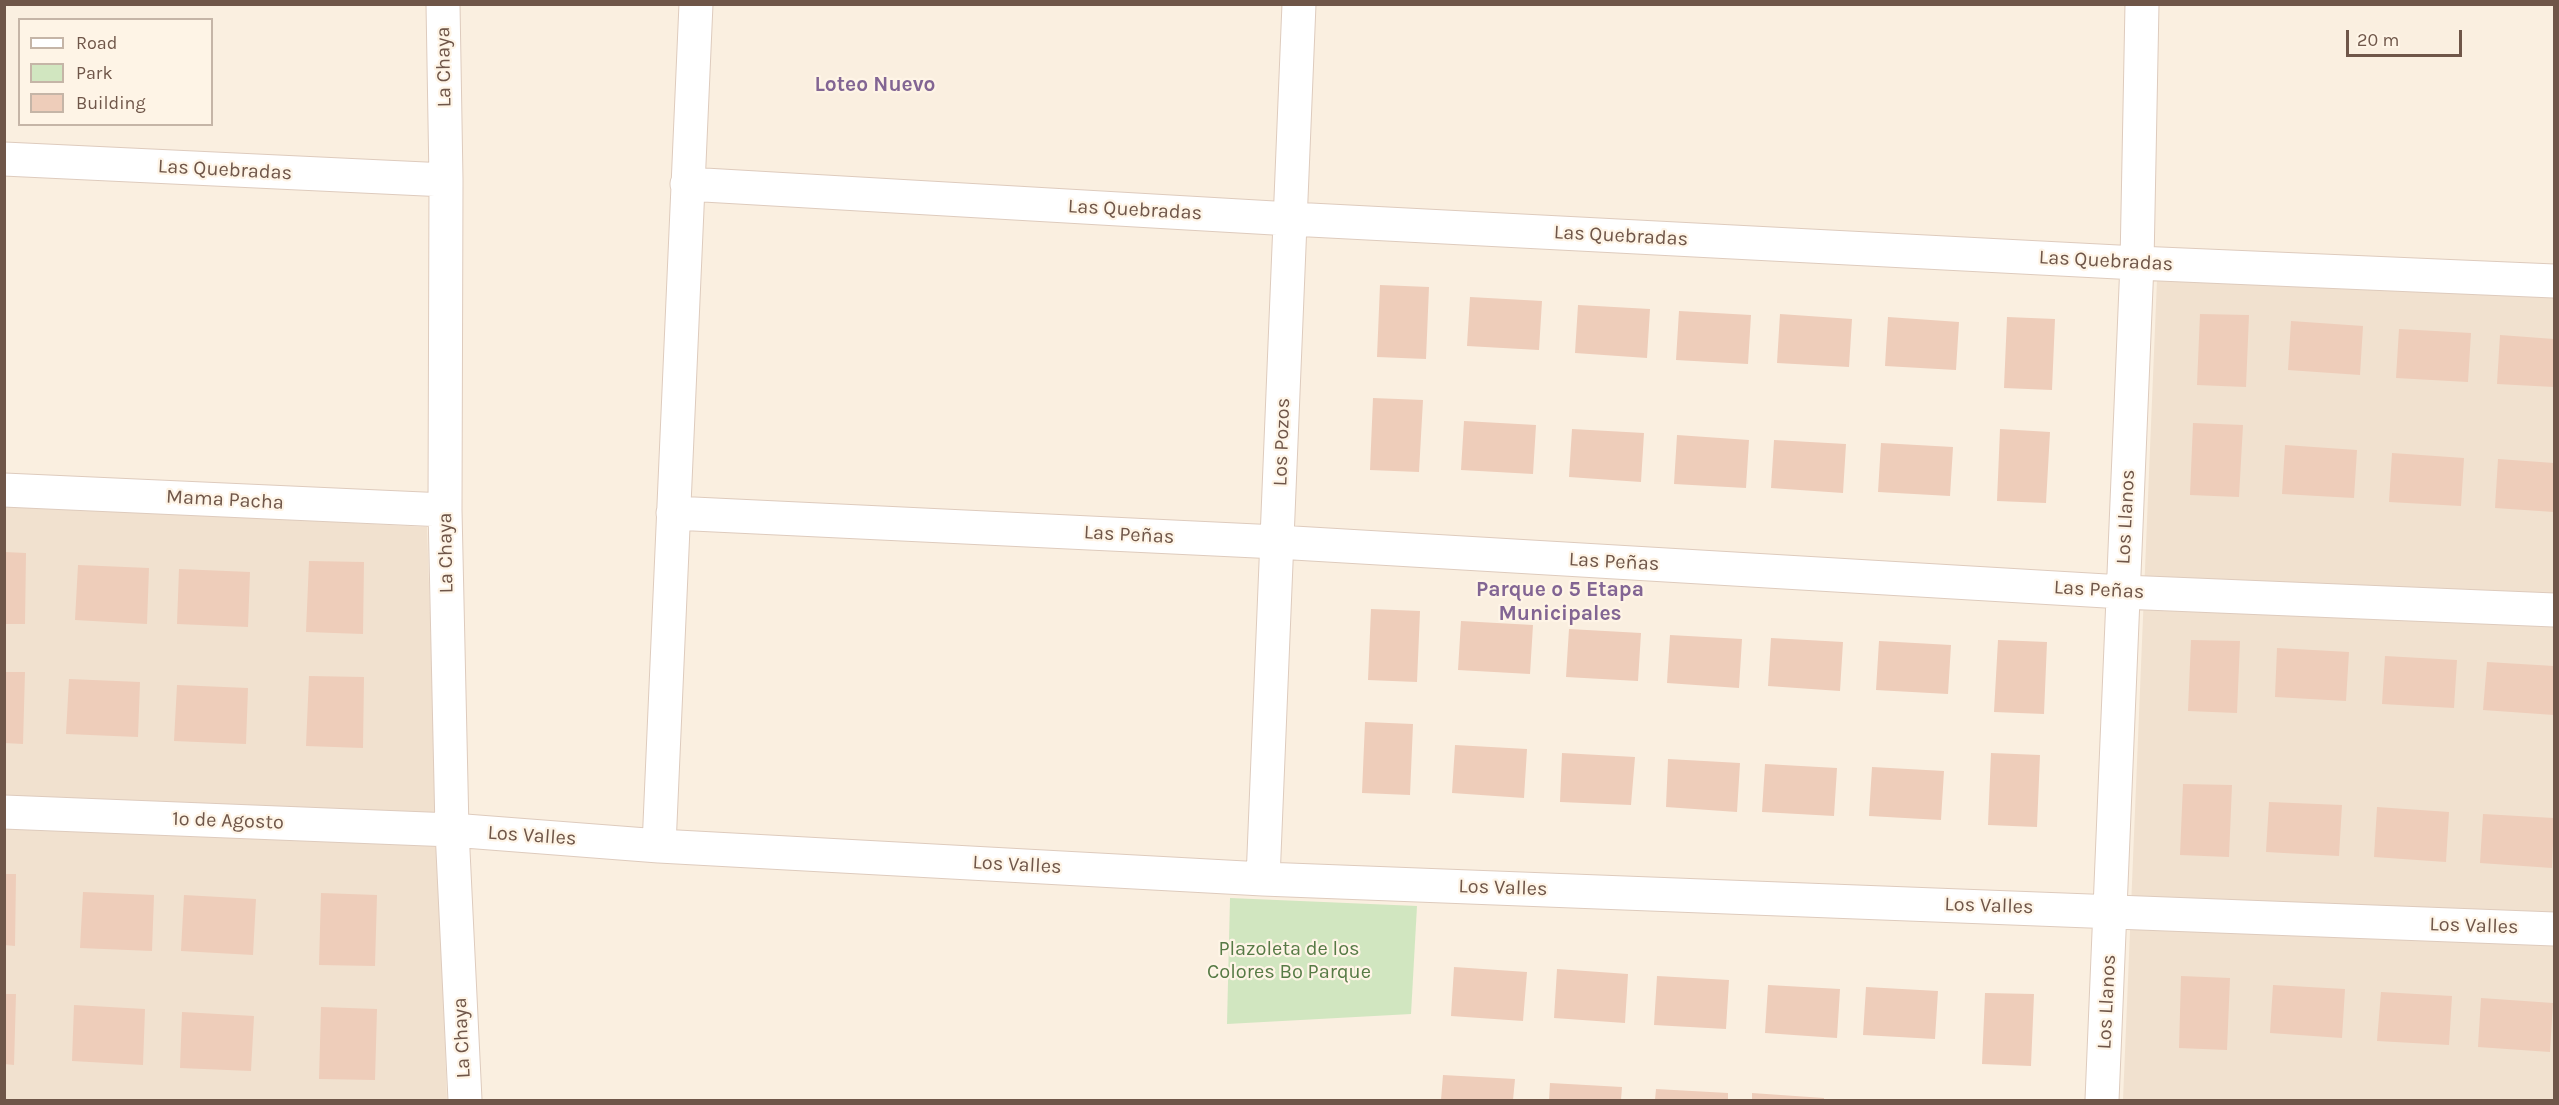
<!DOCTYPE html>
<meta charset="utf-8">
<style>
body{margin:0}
#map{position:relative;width:2559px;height:1105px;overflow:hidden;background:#faefe0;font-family:Karla,sans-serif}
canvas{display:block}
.frame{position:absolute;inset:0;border:6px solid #6f5649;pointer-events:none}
.legend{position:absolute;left:18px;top:18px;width:195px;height:108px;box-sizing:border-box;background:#fef4e6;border:2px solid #c5b5a7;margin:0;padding:8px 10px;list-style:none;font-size:18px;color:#6f5649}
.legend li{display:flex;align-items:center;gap:12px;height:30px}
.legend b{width:30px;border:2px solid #c5b5a7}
.scale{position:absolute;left:2346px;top:30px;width:116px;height:27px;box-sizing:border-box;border:3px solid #6f5649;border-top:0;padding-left:8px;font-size:18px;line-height:21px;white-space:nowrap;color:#6f5649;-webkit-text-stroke:4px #fef4e6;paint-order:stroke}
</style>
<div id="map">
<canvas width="2559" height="1105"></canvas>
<div class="frame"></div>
<ul class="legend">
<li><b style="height:8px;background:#fff"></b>Road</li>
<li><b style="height:16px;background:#d1e6c0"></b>Park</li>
<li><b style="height:16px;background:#eecdba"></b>Building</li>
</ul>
<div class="scale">20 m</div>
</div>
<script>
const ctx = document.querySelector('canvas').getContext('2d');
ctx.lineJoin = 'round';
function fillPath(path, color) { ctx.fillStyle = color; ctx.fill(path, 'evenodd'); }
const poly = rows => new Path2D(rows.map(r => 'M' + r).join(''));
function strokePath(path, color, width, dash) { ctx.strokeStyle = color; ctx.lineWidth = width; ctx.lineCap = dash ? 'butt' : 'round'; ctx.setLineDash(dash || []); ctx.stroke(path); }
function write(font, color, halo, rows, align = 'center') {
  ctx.font = font + ' Karla,sans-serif'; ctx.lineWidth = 4.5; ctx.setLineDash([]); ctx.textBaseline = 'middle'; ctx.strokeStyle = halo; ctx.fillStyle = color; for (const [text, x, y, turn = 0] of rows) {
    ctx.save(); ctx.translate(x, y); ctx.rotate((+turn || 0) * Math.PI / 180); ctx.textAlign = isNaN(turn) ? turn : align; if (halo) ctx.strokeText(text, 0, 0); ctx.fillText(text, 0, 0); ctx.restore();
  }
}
const residential = poly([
 [2157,280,2554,295,2554,1100,2123,1100],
 [4,504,427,527,447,1100,5,1100]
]);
const green = poly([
 [1230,898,1417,906,1411,1014,1227,1024]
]);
const building = poly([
 [1380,285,1429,287,1426,359,1377,357],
 [1470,297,1542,301,1539,350,1467,346],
 [1578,305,1650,309,1647,358,1575,353],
 [1679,311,1751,315,1748,364,1676,360],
 [1780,314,1852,319,1849,367,1777,363],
 [2200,314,2249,315,2246,387,2197,385],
 [1888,317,1959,322,1956,370,1885,366],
 [2007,317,2055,319,2052,390,2004,388],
 [2291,321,2363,326,2360,375,2288,370],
 [2399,329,2471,333,2468,382,2396,378],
 [2500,335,2554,339,2554,387,2497,384],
 [1373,398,1423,400,1419,472,1370,470],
 [1464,421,1536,425,1533,474,1461,470],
 [2193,423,2243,425,2239,497,2190,495],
 [1572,429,1644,433,1641,482,1569,477],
 [2000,429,2050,432,2046,503,1997,501],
 [1677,435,1749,440,1746,488,1674,484],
 [1774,440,1846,444,1843,493,1771,488],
 [1881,443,1953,447,1950,496,1878,492],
 [2285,445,2357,450,2354,498,2282,494],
 [2392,453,2464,458,2461,506,2389,502],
 [2498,459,2554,463,2554,512,2495,508],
 [4,552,26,553,25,624,4,624],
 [309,561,364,562,363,634,306,632],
 [78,565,149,568,147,624,75,620],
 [179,569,250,572,248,627,177,624],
 [1371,609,1420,611,1417,682,1368,680],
 [1461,621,1533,625,1530,674,1458,670],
 [1569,629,1641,633,1638,681,1566,677],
 [1670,635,1742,639,1739,688,1667,683],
 [1771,638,1843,642,1840,691,1768,686],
 [1998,640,2047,642,2044,714,1994,712],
 [2191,640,2240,641,2237,713,2188,711],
 [1879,641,1951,645,1948,694,1876,690],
 [2277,648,2349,652,2346,701,2275,697],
 [2385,656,2457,660,2454,708,2382,704],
 [2487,662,2554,666,2554,715,2483,710],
 [4,672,25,672,23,744,4,743],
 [309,676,364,677,363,748,306,746],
 [69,679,140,682,138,737,66,734],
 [177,685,248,688,246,744,174,741],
 [1365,722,1413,724,1410,795,1362,793],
 [1455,745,1527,749,1524,798,1452,793],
 [1562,753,1635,757,1631,805,1560,802],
 [1991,753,2040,755,2037,827,1988,825],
 [1668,759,1740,763,1737,812,1666,807],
 [1765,764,1837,768,1834,816,1762,812],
 [1872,767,1944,771,1941,820,1869,816],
 [2183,784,2232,785,2229,857,2180,855],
 [2269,802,2342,805,2339,856,2266,852],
 [2377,807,2449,812,2446,862,2374,857],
 [2483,814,2554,818,2552,868,2480,863],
 [4,874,16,874,15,946,4,945],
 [83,892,154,895,152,951,80,948],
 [321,893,377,895,375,966,319,965],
 [184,895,256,899,253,955,181,951],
 [1454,967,1527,972,1523,1021,1451,1016],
 [1557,969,1628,974,1625,1023,1554,1018],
 [1657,976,1729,980,1726,1029,1654,1025],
 [2181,976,2230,978,2227,1050,2179,1048],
 [1768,985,1840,989,1837,1038,1765,1033],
 [2273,985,2345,989,2342,1038,2270,1033],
 [1866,987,1938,991,1935,1039,1863,1035],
 [2381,992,2452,996,2449,1045,2377,1041],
 [1985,993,2034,994,2031,1066,1982,1064],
 [4,994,16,994,14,1065,4,1064],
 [2481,998,2553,1003,2550,1052,2478,1047],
 [74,1005,145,1009,143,1065,72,1061],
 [321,1007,377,1009,375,1080,319,1079],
 [182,1012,254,1016,251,1071,180,1068],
 [1443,1075,1515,1079,1513,1100,1441,1100],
 [1550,1083,1622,1087,1621,1100,1549,1100],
 [1656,1089,1728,1093,1728,1100,1655,1100],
 [1752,1093,1824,1098,1824,1100,1752,1100]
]);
const minor = poly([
 [443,4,446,180,445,510,452,830,465,1100],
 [4,159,446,180],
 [687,184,1291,219,2137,263,2554,281],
 [4,490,445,510],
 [673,513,1277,542,2123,592,2554,610],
 [4,812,452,830,659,846,1263,879,2554,929],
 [659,846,696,4],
 [1263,879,1299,4],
 [2102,1100,2137,263,2142,4]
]);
const streetNames = [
 ["La Chaya",444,67,-91],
 ["Las Quebradas",225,170,3],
 ["Las Quebradas",1135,210,3],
 ["Las Quebradas",1621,236,3],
 ["Las Quebradas",2106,261,3],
 ["Los Pozos",1282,442,-88],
 ["Mama Pacha",225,500,3],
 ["Los Llanos",2126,517,-87],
 ["Las Peñas",1129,535,3],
 ["La Chaya",446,553,-91],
 ["Las Peñas",1614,562,3],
 ["Las Peñas",2099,590,3],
 ["1º de Agosto",228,821,2],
 ["Los Valles",532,836,4],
 ["Los Valles",1017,865,3],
 ["Los Valles",1503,888,2],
 ["Los Valles",1989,906,2],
 ["Los Valles",2474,926,2],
 ["Los Llanos",2107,1002,-87],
 ["La Chaya",462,1038,-93]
];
const parkNames = [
 ["Plazoleta de los",1289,949],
 ["Colores Bº Parque",1289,972]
];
const neighbourhoodNames = [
 ["Loteo Nuevo",875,85],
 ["Parque o 5 Etapa",1560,590],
 ["Municipales",1560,614]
];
fillPath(residential, '#f1e1cf');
fillPath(green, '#d1e6c0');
fillPath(building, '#eecdba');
strokePath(minor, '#decbbd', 35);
strokePath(minor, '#fff', 33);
write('20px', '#6f5649', '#fef4e6', streetNames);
write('20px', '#567a45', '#fef4e6', parkNames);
write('bold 21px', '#826593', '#fef4e6', neighbourhoodNames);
</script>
